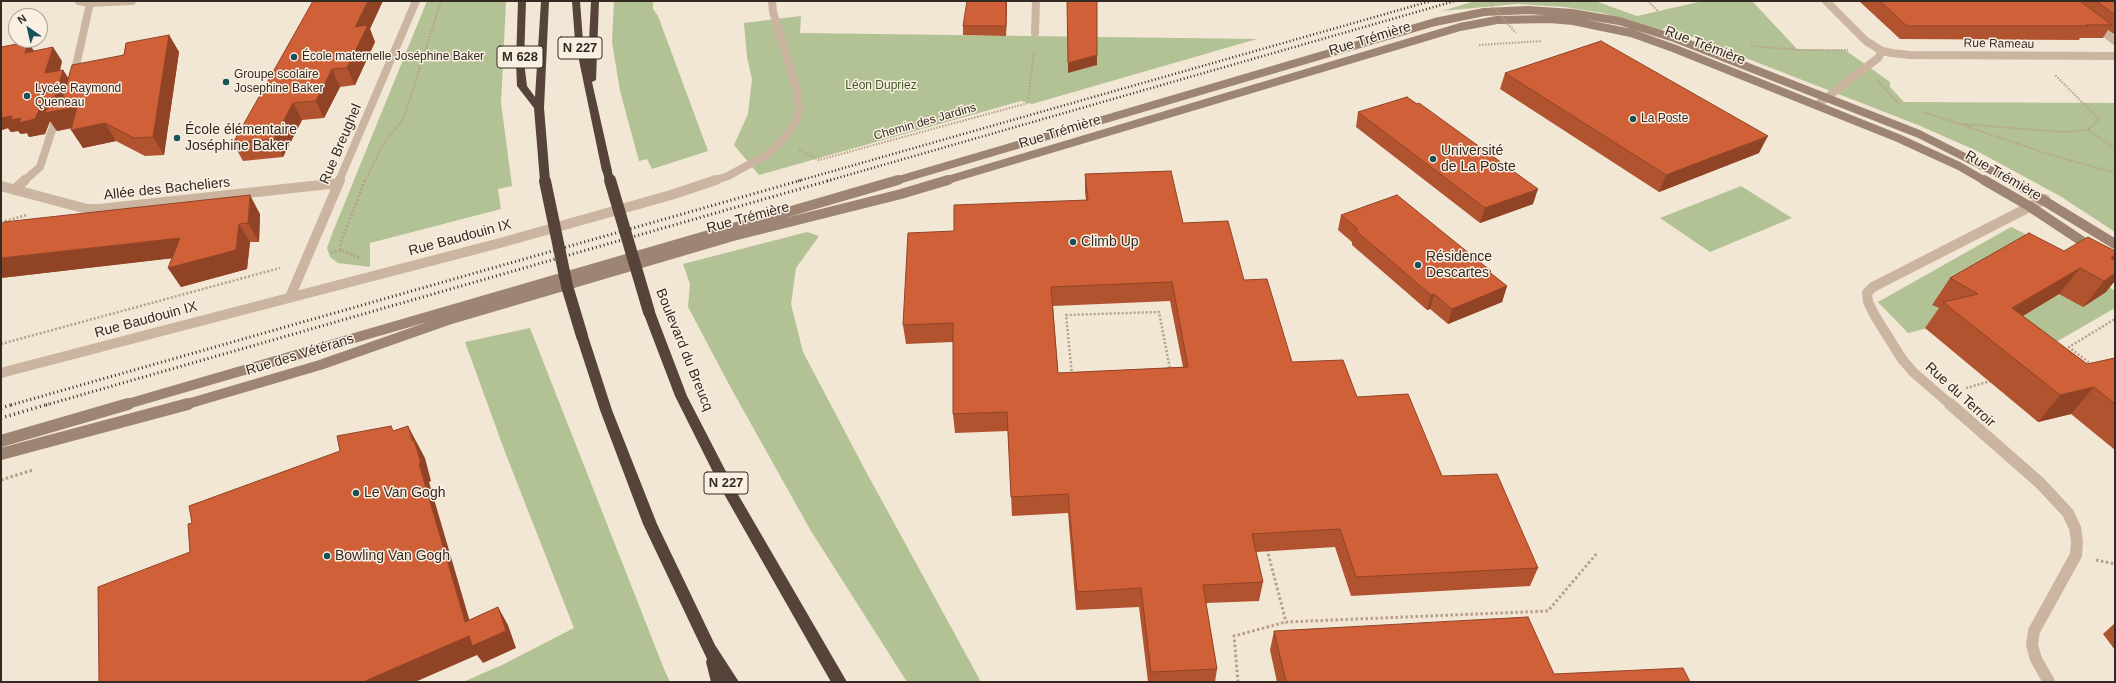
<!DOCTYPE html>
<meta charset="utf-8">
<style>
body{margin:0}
#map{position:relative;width:2116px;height:683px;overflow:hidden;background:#f2e6d5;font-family:Arial,sans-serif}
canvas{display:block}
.frame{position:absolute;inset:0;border:2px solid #342a24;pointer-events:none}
.north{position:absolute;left:8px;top:8px;width:40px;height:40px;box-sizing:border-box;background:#faf0e2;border:1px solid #aba196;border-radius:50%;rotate:326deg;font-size:11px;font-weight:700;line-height:16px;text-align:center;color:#342a24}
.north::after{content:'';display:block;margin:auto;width:14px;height:18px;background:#175259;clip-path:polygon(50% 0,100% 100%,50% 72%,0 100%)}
</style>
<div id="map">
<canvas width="2116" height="683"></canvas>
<div class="frame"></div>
<div class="north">N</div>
</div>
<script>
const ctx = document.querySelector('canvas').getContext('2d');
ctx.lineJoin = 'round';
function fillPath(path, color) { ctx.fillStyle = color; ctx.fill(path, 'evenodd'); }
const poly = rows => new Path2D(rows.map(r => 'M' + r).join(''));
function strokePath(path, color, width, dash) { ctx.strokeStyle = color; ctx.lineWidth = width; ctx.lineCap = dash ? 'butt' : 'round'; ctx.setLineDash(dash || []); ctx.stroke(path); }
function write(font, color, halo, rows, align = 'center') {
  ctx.font = font + ' Arial,sans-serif'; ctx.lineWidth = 3; ctx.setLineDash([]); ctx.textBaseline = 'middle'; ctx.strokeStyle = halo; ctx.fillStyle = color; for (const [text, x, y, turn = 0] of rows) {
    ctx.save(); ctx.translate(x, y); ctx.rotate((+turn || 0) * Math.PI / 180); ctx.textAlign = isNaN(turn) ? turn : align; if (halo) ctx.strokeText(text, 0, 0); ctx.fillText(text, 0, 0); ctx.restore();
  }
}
const green = poly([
 [427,1,506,1,501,103,512,186,498,189,501,209,370,243,370,267,338,263,330,257,327,248,332,234],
 [614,1,653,1,653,9,658,16,708,151,652,169,647,159,639,161,620,91,612,42],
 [1475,1,1595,1,1637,16,1703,1,1752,1,1797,49,1845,50,1890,82,1890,87,1904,102,2115,103,2115,232,2060,196,1975,150,1918,125,1666,27,1662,30,1602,13,1565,7,1517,4,1442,11],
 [801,16,800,33,1257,39,1032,104,1021,101,759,175,734,145,748,114,752,79,747,57,744,23],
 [1741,186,1792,218,1710,252,1660,218],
 [2011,227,2038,240,1932,304,1957,319,1952,322,1908,333,1878,302],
 [807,232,819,236,796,268,791,304,803,352,864,468,981,682,907,682,811,531,732,390,688,307,690,284,683,264],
 [2098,279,2115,291,2115,308,2025,360,1993,334,2051,299,2046,295],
 [530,328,664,669,670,682,463,682,502,665,574,628,505,452,465,342]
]);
const pathFar2 = poly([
 [1648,1,1659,12],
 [1479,45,1542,41],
 [1751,46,1799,50,1848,50],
 [1878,81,1899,104],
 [1923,112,1960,124,2064,132,2088,130,2099,119,2055,75],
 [1965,126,2048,154,2115,173],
 [2088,130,2115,148],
 [799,150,819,160,1028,103,1034,51],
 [365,181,383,144,404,118,441,1]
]);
const pathFar1 = poly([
 [1,222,27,215],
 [341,250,341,242,365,180],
 [331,253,341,250,360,258],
 [1,344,280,268],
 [2092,365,2069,347,2115,319],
 [1072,375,1066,315,1159,312,1170,369],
 [1966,388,1991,381]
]);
const path = poly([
 [1,480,33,470],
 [1267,549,1286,622,1548,611,1598,552],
 [2096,560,2115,564],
 [1238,682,1234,636,1286,622]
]);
const streetFar2 = poly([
 [79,1,90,3,132,1],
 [1826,1,1866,41,1882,51,1892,53,1910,55,2115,56],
 [2096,26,2115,41],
 [1035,33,1036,1],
 [79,75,81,70,76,66,90,3],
 [1817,105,1878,58,1882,51],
 [24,181,40,167,54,124,62,118],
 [339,181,416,1],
 [713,181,728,176,768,154,781,142,795,123,799,111,797,91,773,12,772,1]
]);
const streetFar1 = poly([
 [1,186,87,209,100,209,339,183],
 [14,190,25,180],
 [290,297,340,180],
 [1,373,500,243,671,195,716,180],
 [1951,405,1913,372,1902,359,1875,316,1868,302,1867,293,1873,287,2045,199]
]);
const street = poly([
 [1950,404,2040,483,2068,513,2075,528,2077,541,2076,555,2034,631,2032,645,2036,659,2049,682]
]);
const secondaryFar2 = poly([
 [895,181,1435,22,1484,12,1528,10,1572,13,1619,21,1674,38,1919,134,2012,181],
 [944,181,1460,27,1497,20,1549,19,1573,21,1631,33,1673,48,1898,138,1959,166,1985,181]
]);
const secondaryFar1 = poly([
 [1984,180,2029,206,2115,263],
 [2010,180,2115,244],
 [124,405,898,180],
 [184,405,320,365,448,320,733,236,901,194,948,180]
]);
const secondary = poly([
 [1,441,128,404],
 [1,454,188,404]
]);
const highway = poly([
 [518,1,526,1,524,62,527,86,535,97,541,1,549,1,544,108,550,181,545,184,540,181,534,108,517,86,516,62,518,1],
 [572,1,580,1,583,41,588,60,591,1,599,1,596,80,592,82,612,171,607,174,602,171,575,41,572,1],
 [649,308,655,312,687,396,736,491,847,682,831,682,724,494,675,396,643,312,649,308],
 [582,332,588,336,612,410,657,524,715,645,739,682,711,682,706,662,707,659,643,524,600,410,576,336,582,332]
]);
const railFar2 = poly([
 [798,181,1431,1],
 [827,181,1455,1]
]);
const railFar1 = poly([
 [11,405,802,180],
 [46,405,831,180]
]);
const rail = poly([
 [1,408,14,404],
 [1,418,49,404]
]);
const pathBridge = poly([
 [1490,3,1516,33]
]);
const highwayBridgeFar1 = poly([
 [607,171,610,181]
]);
const highwayBridge = poly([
 [610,180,649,312],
 [545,181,567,286,582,336]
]);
const wall = poly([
 [1007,1,1006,36,963,35,963,26],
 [1859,1,2115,1,2115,35,2108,30,2103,38,2080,38,2079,40,1900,39],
 [370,29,375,42,355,85,340,87,324,118,302,120,283,157,243,161,233,143],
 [169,35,179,52,164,155,145,156,116,141,83,148,71,128,57,131,50,121,45,134,29,137,27,133,21,134,18,131,11,132,8,128,2,130,28,42,34,51,62,61,60,71,63,70,68,78],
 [1505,73,1759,153,1659,192,1500,89],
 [1358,112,1533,204,1480,223,1356,127],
 [1085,174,1183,223,1244,280,1292,362,1357,397,1442,476,1538,568,1530,586,1351,596,1335,547,1256,552,1263,582,1259,601,1206,603,1217,669,1215,682,1148,682,1139,607,1076,610,1068,513,1012,516,1008,431,955,433,953,414,953,342,906,344,903,325,954,231,1086,200,1085,192],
 [1170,301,1183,367,1058,373,1053,306],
 [260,214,259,242,250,242,247,269,181,287,168,268,172,258,1,278],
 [1341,215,1491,273,1507,286,1502,302,1448,324,1430,309,1427,310,1352,245,1352,242,1338,230],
 [2064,251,2115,251,2115,258,2114,259,2106,292,2083,307,2059,294,2023,316,2087,364,2115,358,2115,450,2071,414,2038,422,1925,328,1939,308,1932,305,1950,278],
 [2115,623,2115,650,2103,634],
 [1274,631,1554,674,1690,682,1277,682,1270,650]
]);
const shadedWall = poly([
 [368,1,383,1,370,29,375,42,355,85,347,68,355,27],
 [1006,1,1007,1,1006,36],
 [169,35,179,52,164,155,153,137],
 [28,42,37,56,25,53],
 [53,47,62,61,55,87,45,73],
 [1097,55,1097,65,1068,73,1068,63],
 [332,69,340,87,324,118,316,101],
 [63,70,72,84,77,107,88,125,57,131,50,121,45,134,29,137,27,133,21,134,18,131,11,132,8,128,2,130,1,128,1,113,41,106],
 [293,103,302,120,283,157,274,139],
 [105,123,116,141,83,148,71,130],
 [1768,136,1759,153,1659,192,1666,175],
 [1538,189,1533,204,1480,223,1485,208],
 [250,195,260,214,259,242,248,223],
 [239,224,250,242,247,269,181,287,168,268],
 [180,238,192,256,1,278,1,258],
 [2115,255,2115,258,2099,278,2111,258],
 [2080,268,2059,294,1993,334,2012,308],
 [2115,273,2115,281,2106,292,2083,307,2104,281],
 [1507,286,1502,302,1448,324,1452,309],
 [1434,294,1430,309,1427,310,1431,295],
 [2094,387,2071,414,2038,422,2060,395],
 [408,426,425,458,431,481,429,482,475,639,465,622],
 [498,607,508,625,516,648,483,663,477,655,415,682,363,682]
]);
const building = poly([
 [313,1,368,1,355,27,368,25,347,68,332,69,316,101,293,103,274,139,233,143,313,1],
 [967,1,1006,1,1006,26,963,26,967,1],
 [1067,1,1097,1,1097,55,1068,63,1067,1],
 [1880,1,2080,1,2112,25,2086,25,2088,26,1907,26,1880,1],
 [2096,1,2115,1,2115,15,2096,1],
 [169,35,153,137,134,138,105,123,71,130,77,107,45,113,46,110,63,97,72,65,124,55,126,43,169,35],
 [1601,41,1768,136,1666,175,1505,73,1601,41],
 [28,42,25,53,53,47,45,73,63,70,56,95,41,106,35,119,19,123,21,118,11,120,12,116,1,118,2,113,1,113,1,47,28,42],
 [1407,97,1417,104,1419,103,1538,189,1485,208,1358,112,1407,97],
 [1171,171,1183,223,1228,221,1244,280,1267,279,1292,362,1343,360,1357,397,1408,394,1442,476,1497,474,1538,568,1356,577,1340,529,1252,534,1263,582,1203,585,1217,669,1151,672,1141,588,1077,592,1068,494,1011,497,1007,412,953,414,953,323,903,325,908,233,954,231,954,205,1088,200,1085,174,1171,171],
 [1172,282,1188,367,1058,373,1051,287,1172,282],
 [250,195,248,223,239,224,236,250,168,268,180,238,1,258,1,226,4,222,250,195],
 [1397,195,1491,271,1489,272,1507,286,1452,309,1434,294,1431,295,1355,230,1358,229,1341,215,1397,195],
 [2029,233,2064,251,2088,237,2115,251,2115,255,2111,258,2115,260,2115,273,2104,281,2080,268,2012,308,2087,364,2115,358,2115,404,2094,387,2060,395,1943,302,1978,294,1950,278,2029,233],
 [391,426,393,431,408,426,412,441,414,440,421,463,419,464,465,622,498,607,506,631,472,646,469,636,363,682,99,682,98,587,190,552,188,524,192,523,189,506,340,451,337,436,391,426],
 [1528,617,1554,674,1683,668,1690,682,1286,682,1274,631,1528,617]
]);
const markers = [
 [294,57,4,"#175259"],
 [226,82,4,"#175259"],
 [27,96,4,"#175259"],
 [1633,119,4,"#175259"],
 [177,138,4,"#175259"],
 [1433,159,4,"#175259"],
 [1073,242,4,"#175259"],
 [1418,265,4,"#175259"],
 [356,493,4,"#175259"],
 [327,556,4,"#175259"]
];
const farStreetnames = [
 ["Rue Rameau",1999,44,1],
 ["Chemin des Jardins",925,122,-16]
];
const farPoinames = [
 ["École maternelle Joséphine Baker",302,57],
 ["Groupe scolaire",234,75],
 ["Josephine Baker",234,89],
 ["Lycée Raymond",35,89],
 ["Queneau",35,103],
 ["La Poste",1641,119]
];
const farParknames = [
 ["Léon Dupriez",881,86]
];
const shields = [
 [580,48,44],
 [520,57,46],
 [726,483,44]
];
const shieldNames = [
 ["N 227",580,48],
 ["M 628",520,57],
 ["N 227",726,483]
];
const streetNames = [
 ["Rue Trémière",1370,39,-17],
 ["Rue Trémière",1705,46,21],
 ["Rue Trémière",1060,132,-17],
 ["Rue Breughel",341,144,-67],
 ["Rue Trémière",2003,176,30],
 ["Allée des Bacheliers",167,189,-6],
 ["Rue Trémière",748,218,-15],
 ["Rue Baudouin IX",460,238,-15],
 ["Rue Baudouin IX",146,320,-15],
 ["Boulevard du Breucq",684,350,68],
 ["Rue des Vétérans",300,355,-17],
 ["Rue du Terroir",1960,395,42]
];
const poiNames = [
 ["École élémentaire",185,130],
 ["Joséphine Baker",185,146],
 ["Université",1441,151],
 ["de La Poste",1441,167],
 ["Climb Up",1081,242],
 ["Résidence",1426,257],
 ["Descartes",1426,273],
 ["Le Van Gogh",364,493],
 ["Bowling Van Gogh",335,556]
];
fillPath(green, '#b2c295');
strokePath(pathFar2, '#b79f8b', 2, [1.5, 1.5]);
strokePath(pathFar1, '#b79f8b', 2.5, [2, 2]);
strokePath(path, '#b79f8b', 3, [2.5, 2.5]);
strokePath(streetFar2, '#cbb5a1', 8);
strokePath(streetFar1, '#cbb5a1', 10);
strokePath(street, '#cbb5a1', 12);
strokePath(secondaryFar2, '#9e8472', 8);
strokePath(secondaryFar1, '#9e8472', 10);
strokePath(secondary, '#9e8472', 12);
fillPath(highway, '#56443b');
strokePath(railFar2, '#342a24', 2.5, [1, 2.5]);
strokePath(railFar1, '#342a24', 3, [1, 3]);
strokePath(rail, '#342a24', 3.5, [1, 3.5]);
strokePath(pathBridge, '#b79f8b', 2, [1.5, 1.5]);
strokePath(highwayBridgeFar1, '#56443b', 9);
strokePath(highwayBridge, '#56443b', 12);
fillPath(wall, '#b2532f');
fillPath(shadedWall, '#914326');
fillPath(building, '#cf6037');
strokePath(building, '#914326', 1);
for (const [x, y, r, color] of markers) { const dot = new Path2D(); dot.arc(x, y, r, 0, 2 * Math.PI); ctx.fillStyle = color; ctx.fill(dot); strokePath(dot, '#faf0e2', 1.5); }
write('12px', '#342a24', '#faf0e2', farStreetnames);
write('12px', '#342a24', '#faf0e2', farPoinames, 'left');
write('12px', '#425426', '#faf0e2', farParknames);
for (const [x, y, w] of shields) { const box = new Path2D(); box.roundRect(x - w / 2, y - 11, w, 22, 3); ctx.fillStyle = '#faf0e2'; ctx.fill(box); strokePath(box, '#342a24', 1); }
write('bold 13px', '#342a24', null, shieldNames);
write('14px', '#342a24', '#faf0e2', streetNames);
write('14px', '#342a24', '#faf0e2', poiNames, 'left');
</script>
